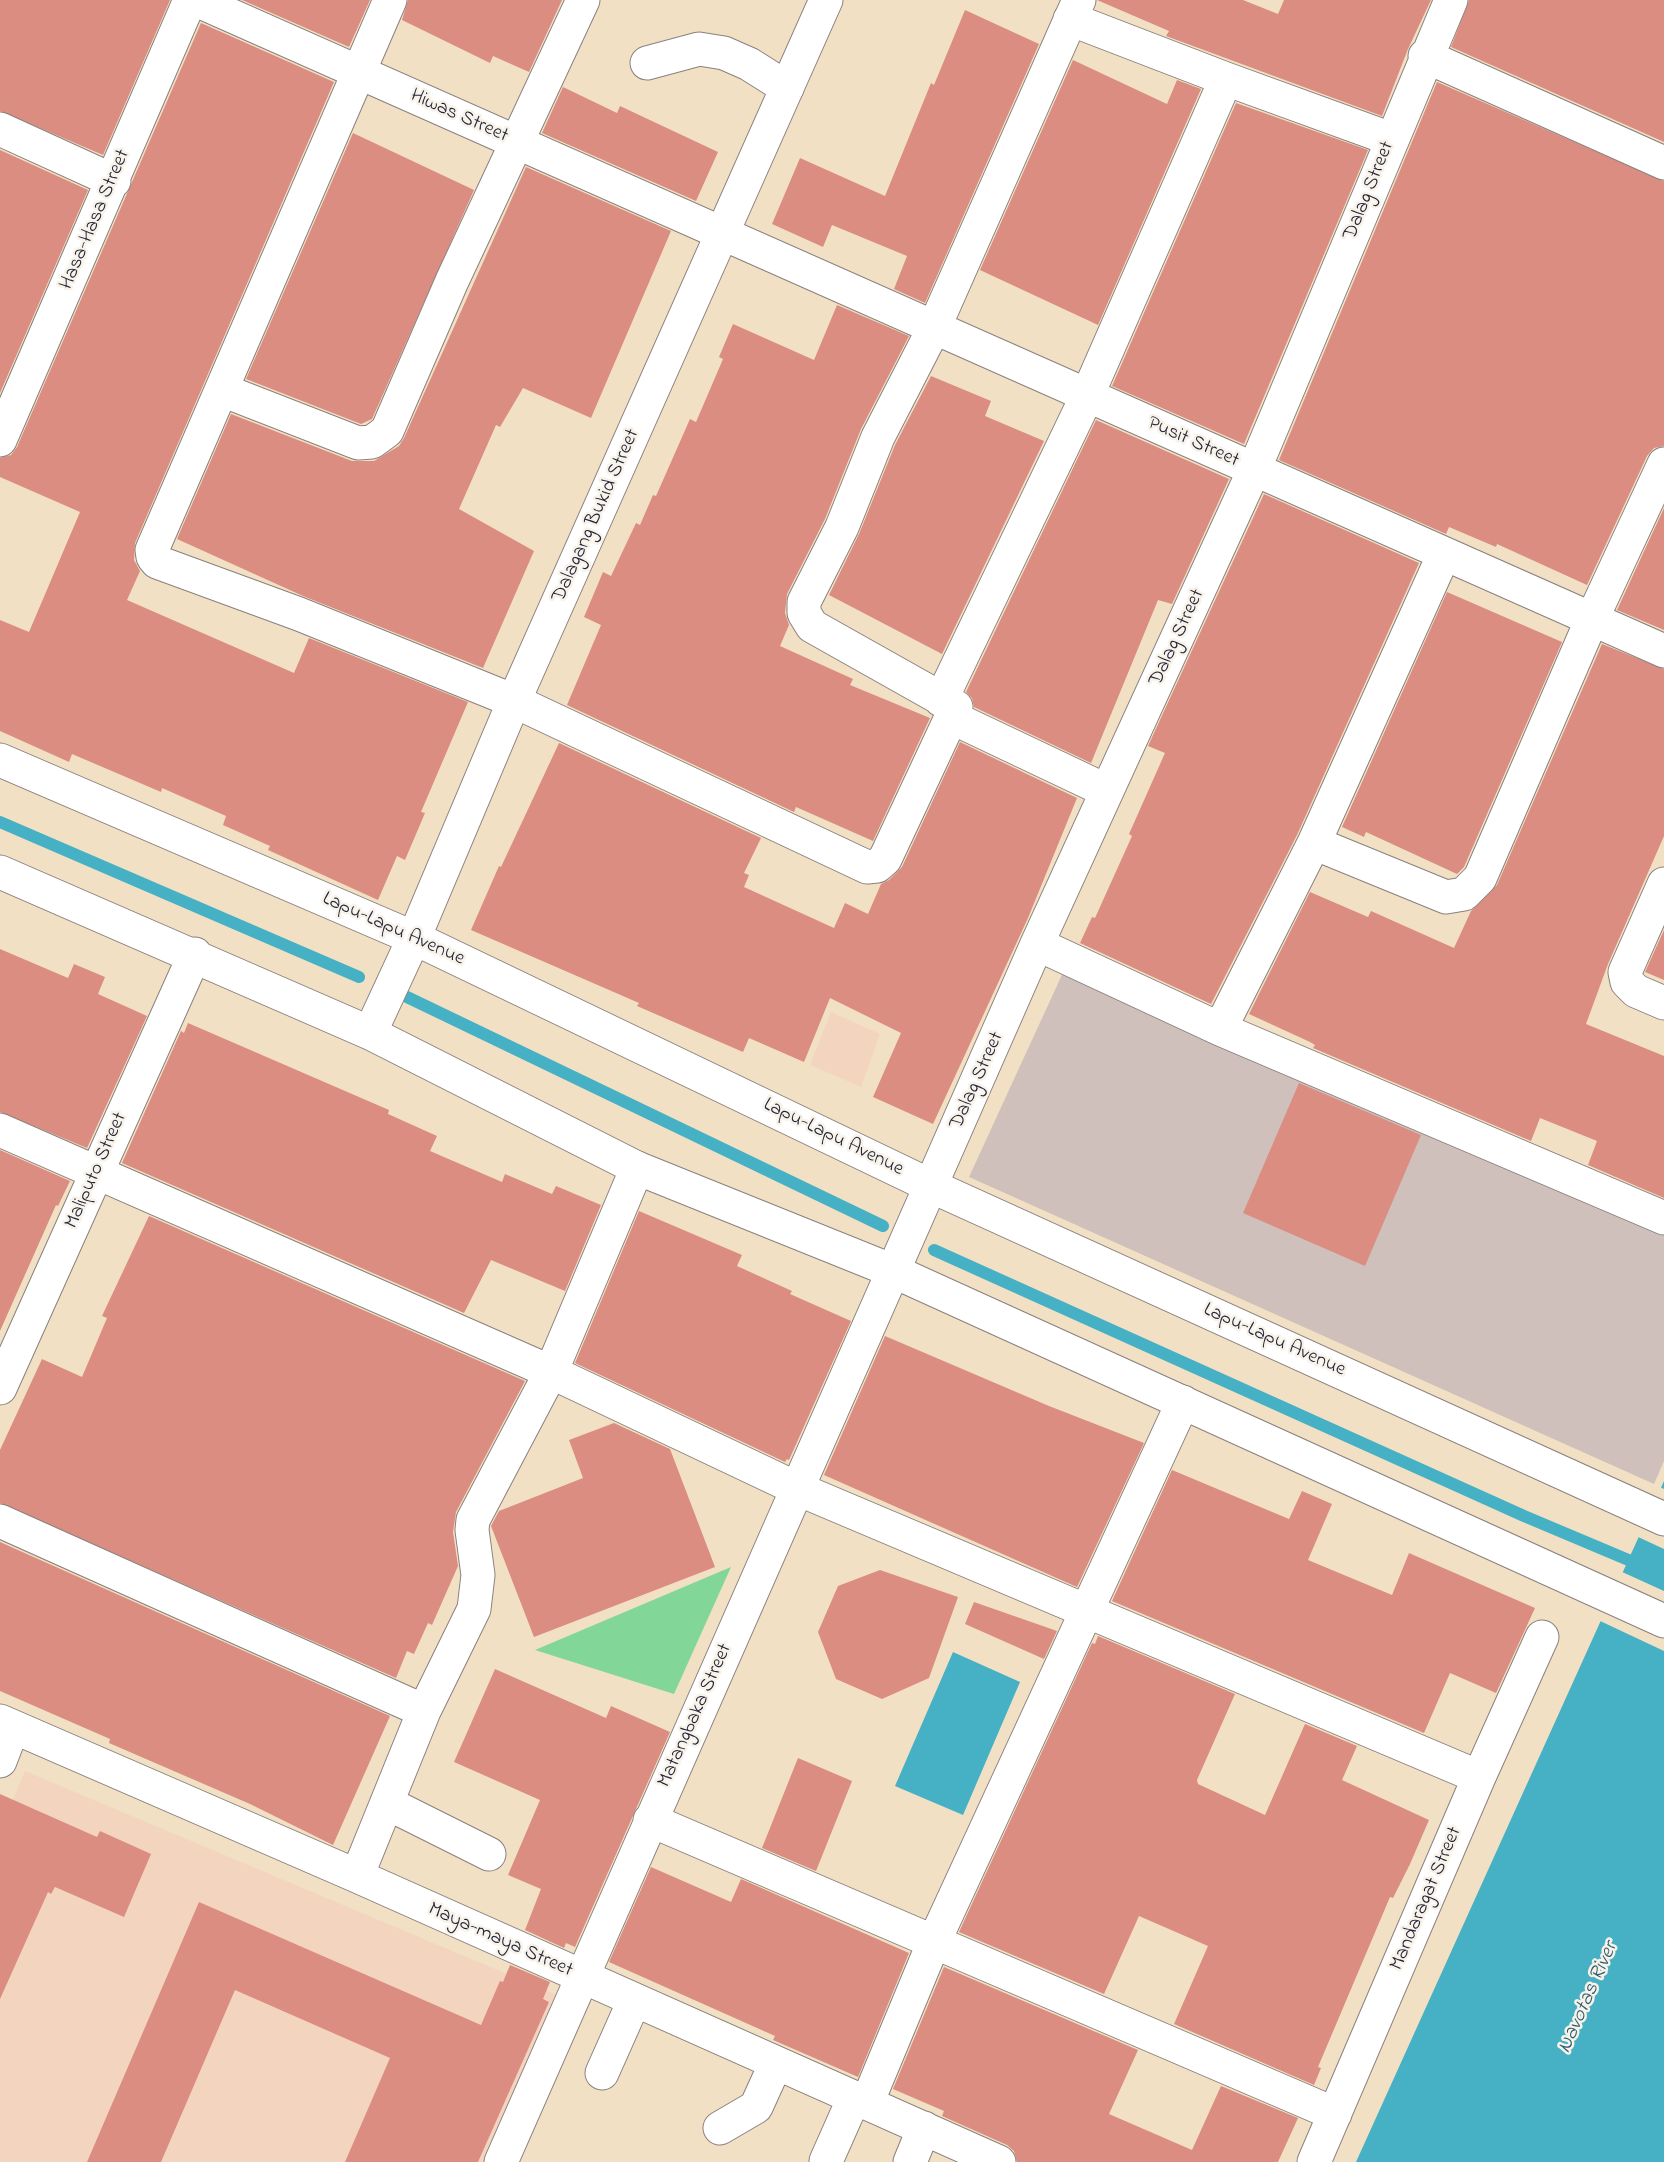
<!DOCTYPE html>
<style>
body{margin:0}
canvas{display:block;background:#f1e0c3}
</style>
<canvas width="1664" height="2162"></canvas>
<script>
const ctx = document.querySelector('canvas').getContext('2d');
ctx.lineJoin = 'round';
function fillPath(path, color) { ctx.fillStyle = color; ctx.fill(path, 'evenodd'); }
const poly = rows => new Path2D(rows.map(r => 'M' + r).join(''));
function strokePath(path, color, width, dash) { ctx.strokeStyle = color; ctx.lineWidth = width; ctx.lineCap = dash ? 'butt' : 'round'; ctx.setLineDash(dash || []); ctx.stroke(path); }
function write(font, color, halo, rows, align = 'center') {
  ctx.font = font + ' "Indie Flower",sans-serif'; ctx.lineWidth = 5; ctx.setLineDash([]); ctx.textBaseline = 'middle'; ctx.strokeStyle = halo; ctx.fillStyle = color; for (const [text, x, y, turn = 0] of rows) {
    ctx.save(); ctx.translate(x, y); ctx.rotate((+turn || 0) * Math.PI / 180); ctx.textAlign = isNaN(turn) ? turn : align; if (halo) ctx.strokeText(text, 0, 0); ctx.fillText(text, 0, 0); ctx.restore();
  }
}
const built = poly([
 [831,1012,880,1034,861,1087,810,1065],
 [25,1771,559,1996,484,2162,0,2162,0,1829]
]);
const industrial = poly([
 [1066,966,1664,1235,1664,1461,1654,1484,969,1177]
]);
const green = poly([
 [731,1567,674,1694,535,1650]
]);
const water = poly([
 [1664,1481,1664,2162,1356,2162],
 [953,1652,1020,1682,963,1815,895,1786]
]);
const pier = poly([
 [1658,1486,1664,1489,1664,1549,1636,1536],
 [1620,1571,1664,1591,1664,1651,1598,1620]
]);
const stream = poly([
 [0,822,359,977],
 [407,997,883,1226],
 [934,1250,1524,1516,1664,1575]
]);
const building = poly([
 [0,0,170,0,103,155,0,111],
 [242,0,370,0,349,47],
 [408,0,562,0,529,72,493,56,490,63,402,20],
 [1097,0,1243,0,1278,14,1284,0,1431,0,1408,49,1382,116,1166,36,1169,31],
 [1469,0,1664,0,1664,142,1451,47],
 [965,10,1039,44,925,303,894,289,907,256,832,225,823,247,772,224,800,158,885,196,931,83,934,85],
 [201,23,334,82,135,543,134,560,140,571,127,600,294,673,309,638,468,702,421,812,425,813,405,860,397,856,378,900,268,850,270,846,223,825,226,816,162,788,161,792,72,754,69,762,0,731,0,620,29,632,80,512,0,477,0,458,11,455,17,447],
 [1073,60,1167,104,1177,80,1201,89,1098,325,980,270],
 [1437,82,1664,181,1664,446,1654,448,1647,456,1587,585,1497,544,1496,547,1449,527,1446,534,1279,460],
 [563,87,617,113,620,106,718,152,696,201,542,133],
 [1236,103,1368,150,1244,444,1112,386],
 [353,133,474,190,372,419,361,424,246,379],
 [0,150,88,190,0,393],
 [526,167,671,231,591,418,523,388,500,427,496,425,459,509,534,551,483,668,303,596,177,539,231,414,352,461,374,461,399,446,404,438],
 [837,305,909,336,861,429,825,519,787,594,785,613,789,625,780,646,853,679,850,685,930,718,873,841,796,807,794,812,567,705,601,625,584,617,603,572,611,576,636,523,640,525,653,495,656,496,690,419,696,422,723,359,719,357,733,324,814,360],
 [931,376,991,401,985,416,1044,441,942,654,829,595,859,534,895,445],
 [1096,420,1229,479,1172,604,1158,600,1091,763,974,707,972,698,966,692],
 [1264,494,1419,563,1297,835,1211,1004,1080,943,1092,917,1095,918,1132,836,1129,834,1165,753,1148,746],
 [1664,508,1664,630,1617,610],
 [1447,592,1562,642,1464,867,1457,874,1366,832,1364,837,1342,827],
 [1602,644,1664,669,1664,836,1608,964,1586,1024,1664,1056,1664,1198,1588,1165,1597,1141,1540,1118,1531,1141,1313,1048,1315,1045,1310,1042,1249,1014,1310,892,1368,917,1371,911,1454,948,1471,911,1497,885],
 [960,742,1077,798,1028,918,933,1124,873,1097,901,1033,830,998,804,1062,749,1038,743,1052,637,1006,639,1003,471,930,499,866,501,867,559,743,761,838,744,873,749,875,744,887,834,928,845,903,868,914,881,884,889,880,902,867],
 [1664,930,1664,980,1645,972],
 [0,949,68,978,74,964,105,977,98,994,147,1016,87,1148,0,1112],
 [188,1023,389,1110,388,1114,437,1136,430,1151,502,1182,505,1174,552,1194,556,1186,601,1205,565,1291,491,1260,464,1313,122,1163,181,1031,184,1033],
 [1299,1083,1421,1135,1365,1266,1243,1213],
 [0,1150,70,1181,58,1206,56,1205,0,1331],
 [639,1211,742,1255,737,1266,792,1291,790,1294,851,1321,789,1460,787,1459,785,1462,575,1363],
 [149,1216,525,1381,456,1512,453,1532,458,1566,432,1625,428,1623,414,1654,407,1651,396,1678,0,1503,0,1450,42,1359,82,1377,107,1318,102,1316],
 [885,1336,1049,1406,1144,1443,1077,1587,824,1475],
 [614,1423,670,1449,715,1567,534,1637,491,1526,499,1511,583,1478,569,1440],
 [1172,1470,1289,1519,1302,1491,1332,1504,1308,1560,1392,1595,1409,1553,1535,1608,1496,1693,1450,1673,1424,1733,1112,1601],
 [0,1542,390,1716,333,1845,250,1804,109,1743,110,1739,0,1691],
 [880,1570,958,1597,929,1678,882,1699,836,1679,818,1632,838,1586],
 [974,1602,1057,1631,1044,1659,965,1624],
 [1098,1636,1235,1694,1197,1780,1198,1784,1265,1815,1305,1724,1357,1746,1342,1780,1429,1820,1410,1864,1393,1898,1390,1897,1318,2067,1321,2068,1314,2085,1174,2024,1208,1946,1139,1916,1104,1994,959,1932,1092,1643,1095,1644],
 [495,1669,606,1718,611,1706,670,1732,575,1947,566,1943,564,1948,525,1930,541,1889,508,1875,540,1800,454,1762],
 [798,1758,852,1781,816,1871,762,1848],
 [0,1794,97,1837,100,1831,151,1854,124,1917,55,1887,51,1894,48,1892,0,1999],
 [651,1867,731,1902,741,1879,909,1953,858,2077,773,2040,775,2036,609,1962],
 [199,1902,481,2025,500,1981,503,1982,510,1965,550,1982,543,1999,549,2002,478,2162,345,2162,390,2058,235,1990,161,2162,87,2162],
 [944,1967,1138,2050,1109,2114,1192,2150,1221,2086,1298,2118,1278,2162,1017,2162,1014,2151,1007,2145,942,2116,944,2111,893,2089]
]);
const minor = poly([
 [196,0,1664,651],
 [390,0,152,550,153,557,157,562,299,614,514,701,867,867,877,866,885,859,956,707,812,626,804,613,804,602,842,527,878,437,934,328,1079,0],
 [1070,19,1226,79,1391,139],
 [1425,56,1664,163],
 [647,63,699,49,724,53,749,64,787,88],
 [0,129,114,181],
 [222,390,358,443,372,442,387,431,452,281,583,0],
 [0,440,190,0],
 [941,700,1087,396,1226,79],
 [951,717,1107,791],
 [1314,843,1444,554],
 [1664,884,1625,972,1627,982,1636,991,1664,1003],
 [1037,944,1220,1029,1664,1218],
 [1220,1029,1314,843,1446,897,1464,894,1480,878,1592,619,1664,464],
 [0,1130,551,1372,798,1489,1479,1777],
 [0,1388,195,954],
 [0,1521,424,1711],
 [0,1721,357,1876,999,2162],
 [0,1761,13,1727],
 [387,1803,489,1854],
 [650,1820,1335,2114],
 [357,1876,424,1711,474,1609,478,1575,472,1530,473,1520,551,1372,637,1168],
 [602,2073,634,2001],
 [867,2103,933,1944,1183,1402],
 [720,2128,756,2107,776,2063],
 [826,2161,854,2098],
 [501,2162,1037,944,1254,470,1451,0],
 [910,2162,924,2128],
 [1314,2162,1479,1777,1542,1637]
]);
const major = poly([
 [0,760,414,938,931,1186,1664,1519],
 [0,872,370,1033,637,1168,893,1271,1664,1621],
 [370,1033,414,938,514,701,826,0]
]);
const streetNames = [
 ["Hiwas Street",459,117,24],
 ["Dalag Street",1370,191,-68],
 ["Hasa-Hasa Street",96,220,-67],
 ["Pusit Street",1193,443,24],
 ["Dalagang Bukid Street",597,516,-66],
 ["Dalag Street",1178,638,-65],
 ["Lapu-Lapu Avenue",393,930,24],
 ["Dalag Street",978,1081,-66],
 ["Lapu-Lapu Avenue",833,1138,26],
 ["Maliputo Street",97,1171,-66],
 ["Lapu-Lapu Avenue",1274,1341,24],
 ["Matangbaka Street",696,1716,-66],
 ["Mandaragat Street",1427,1899,-67],
 ["Maya-maya Street",500,1941,24]
];
const waterNames = [
 ["Navotas River",1589,1998,-66]
];
fillPath(built, '#f3d4bf');
fillPath(industrial, '#cfc0bb');
fillPath(green, '#81d698');
fillPath(water, '#46b0c5');
fillPath(pier, '#f1e0c3');
strokePath(stream, '#46b0c5', 12);
fillPath(building, '#dc8d81');
strokePath(minor, '#8a817f', 35);
strokePath(major, '#8a817f', 35);
strokePath(minor, '#fff', 33);
strokePath(major, '#fff', 33);
write('20px', '#22223b', '#f7f3e8', streetNames);
write('italic 21px', '#305b72', '#f7f3e8', waterNames);
</script>
